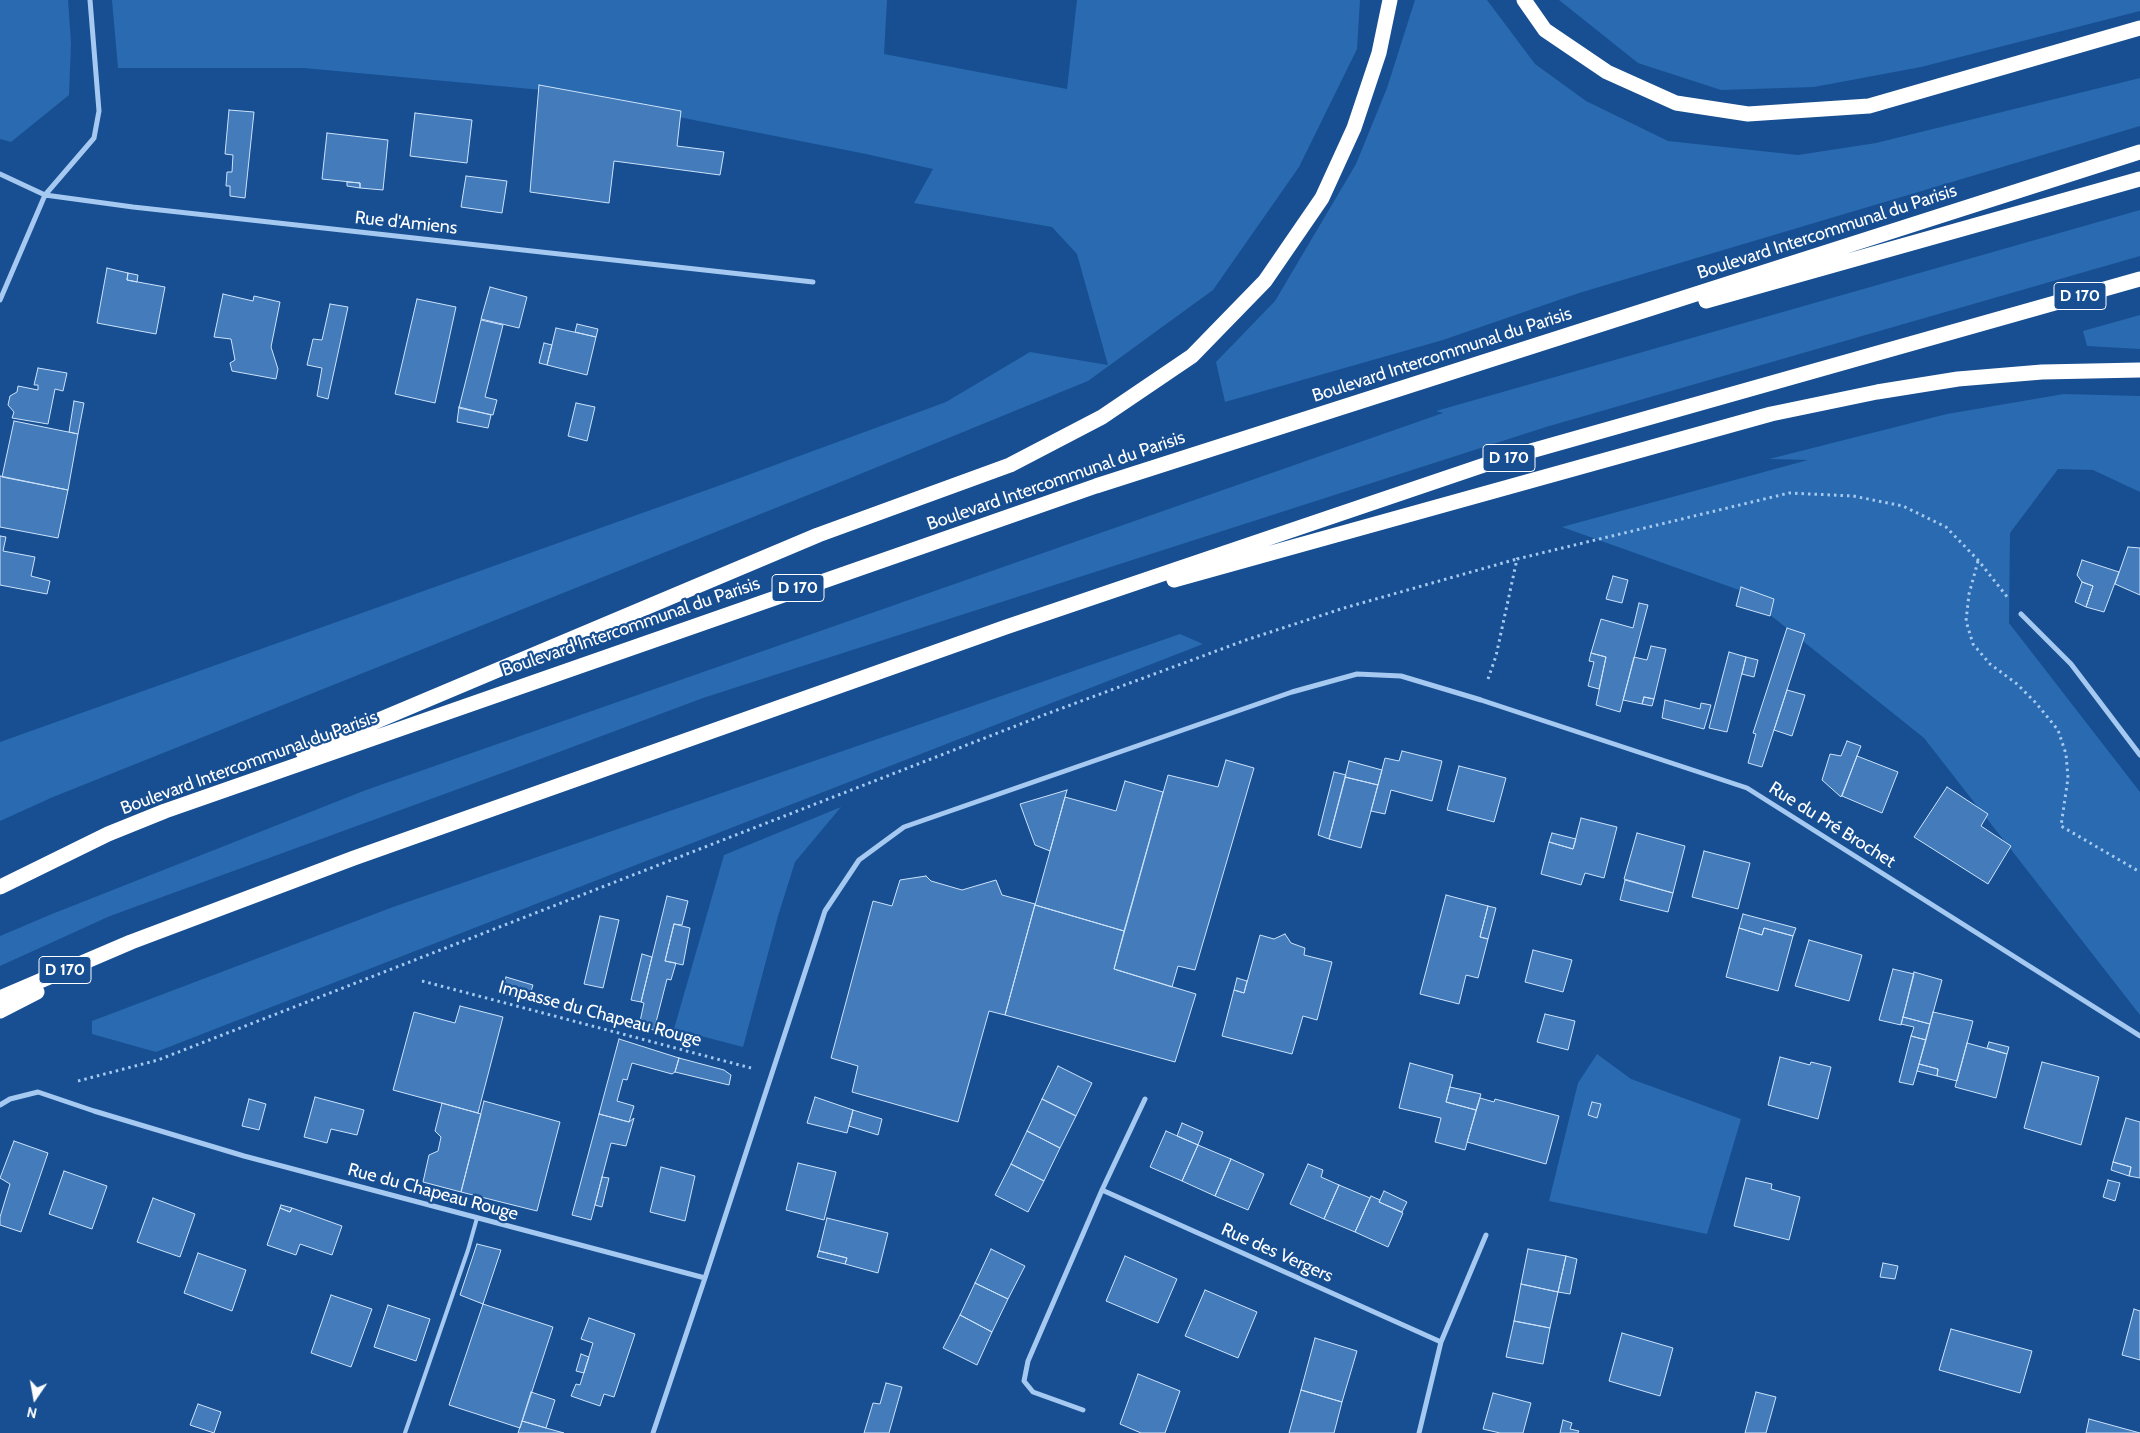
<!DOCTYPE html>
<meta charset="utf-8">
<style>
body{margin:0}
#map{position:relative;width:2140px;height:1433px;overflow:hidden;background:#174f92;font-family:Cabin,sans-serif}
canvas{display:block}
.north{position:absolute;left:10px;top:1373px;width:50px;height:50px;-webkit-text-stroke:4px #174f92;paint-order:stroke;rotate:192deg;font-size:14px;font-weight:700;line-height:20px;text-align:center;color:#fff}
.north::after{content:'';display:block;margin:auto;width:18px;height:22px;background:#fff;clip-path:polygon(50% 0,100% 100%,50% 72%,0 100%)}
</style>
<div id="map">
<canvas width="2140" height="1433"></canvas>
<div class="north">N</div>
</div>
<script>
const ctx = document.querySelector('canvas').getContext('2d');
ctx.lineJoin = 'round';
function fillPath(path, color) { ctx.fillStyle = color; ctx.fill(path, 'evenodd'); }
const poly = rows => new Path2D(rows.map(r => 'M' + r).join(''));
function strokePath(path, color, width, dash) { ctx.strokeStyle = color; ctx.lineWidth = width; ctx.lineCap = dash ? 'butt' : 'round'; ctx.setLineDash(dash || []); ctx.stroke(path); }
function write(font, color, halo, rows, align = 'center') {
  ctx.font = font + ' Cabin,sans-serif'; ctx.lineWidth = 4.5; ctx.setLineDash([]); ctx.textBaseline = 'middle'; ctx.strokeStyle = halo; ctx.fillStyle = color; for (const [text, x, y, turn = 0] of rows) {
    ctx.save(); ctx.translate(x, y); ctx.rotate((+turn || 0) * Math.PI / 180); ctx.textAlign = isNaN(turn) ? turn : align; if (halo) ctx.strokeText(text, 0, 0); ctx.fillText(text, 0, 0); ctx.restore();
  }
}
const green = poly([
 [0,0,68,0,71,43,69,95,11,142,0,139],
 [112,0,887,0,884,54,1067,89,1077,0,1360,0,1357,49,1299,167,1213,290,1088,381,848,479,53,797,0,821,0,742,718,486,946,402,1030,352,1108,365,1077,254,1052,227,914,203,933,169,866,154,542,90,304,68,118,68],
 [1415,0,1487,0,1535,64,1586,101,1668,141,1798,155,1876,143,2140,78,2140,126,1579,293,1443,340,1225,402,1216,362,1275,301,1356,164,1387,88],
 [1559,0,2140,0,2140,11,1921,67,1814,87,1721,90,1638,63],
 [2140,210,2140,256,1546,427,703,698,535,761,110,916,0,966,0,936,52,914,366,790,1443,413,1436,411],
 [2140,315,2140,349,2087,346,2083,331],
 [2064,394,2140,396,2140,492,2093,470,2058,469,2010,533,2009,623,2140,792,2140,1015,1924,738,1739,590,1562,527,1808,460,1769,459,1947,414],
 [1180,634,1203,644,156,1052,92,1034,92,1021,393,907],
 [841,807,795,862,778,916,743,1047,674,1029,724,855],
 [1597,1054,1631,1079,1741,1119,1707,1234,1549,1201,1578,1083]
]);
const building = poly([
 [539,85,681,111,677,146,724,152,720,175,614,161,609,203,530,192,539,85],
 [229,110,254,112,245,198,230,196,230,186,226,186,227,172,232,172,233,155,225,154,229,110],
 [415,113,472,120,467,163,410,156,415,113],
 [327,133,388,140,383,190,360,188,360,183,322,179,327,133],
 [466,176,507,181,502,213,461,207,466,176],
 [347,182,360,183,360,188,347,186,347,182],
 [107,268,128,273,127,280,165,287,156,334,97,323,107,268],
 [128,273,138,275,137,282,127,280,128,273],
 [490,287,527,297,519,328,481,319,490,287],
 [223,294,253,301,254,296,280,302,271,347,278,369,276,379,232,371,230,363,235,360,231,339,214,337,223,294],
 [417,299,456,307,435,403,395,394,417,299],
 [330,304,348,307,328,399,317,396,322,368,307,365,313,339,322,340,330,304],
 [481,320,503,325,485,397,497,400,493,415,459,408,481,320],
 [577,324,598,329,596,337,575,332,577,324],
 [556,328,596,337,587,375,547,365,556,328],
 [544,343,552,345,547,365,539,363,544,343],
 [38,368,67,373,63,391,55,389,48,424,12,418,14,412,8,405,10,396,17,392,18,386,38,390,38,385,34,385,38,368],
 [74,401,84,403,78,434,69,432,74,401],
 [576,403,595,407,587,441,568,436,576,403],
 [459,407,491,415,488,428,457,422,459,407],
 [14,421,78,434,68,490,2,477,14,421],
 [0,476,68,490,58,538,0,527,0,476],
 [0,536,6,537,3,551,35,557,31,576,50,581,47,594,0,585,0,536],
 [2128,547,2140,548,2140,595,2115,584,2128,547],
 [2082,560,2119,572,2104,612,2086,607,2093,586,2082,582,2077,575,2082,560],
 [1613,576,1628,580,1622,603,1606,599,1613,576],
 [2082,582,2093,586,2086,607,2075,602,2082,582],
 [1741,587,1774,599,1770,616,1736,606,1741,587],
 [1639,603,1648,605,1620,712,1596,705,1606,657,1591,653,1601,619,1633,628,1639,603],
 [1787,628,1805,634,1762,767,1748,763,1756,734,1753,733,1787,628],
 [1651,646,1666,649,1654,699,1644,697,1642,704,1623,700,1634,657,1647,660,1651,646],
 [1729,652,1746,657,1727,732,1709,728,1729,652],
 [1591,653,1606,657,1599,689,1588,686,1594,662,1589,661,1591,653],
 [1746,657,1758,660,1754,677,1742,674,1746,657],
 [1787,690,1805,695,1792,736,1774,730,1787,690],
 [1644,697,1654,699,1652,706,1642,704,1644,697],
 [1665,700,1700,709,1701,703,1711,705,1704,729,1662,718,1665,700],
 [1847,741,1861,746,1841,797,1822,780,1830,754,1841,756,1847,741],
 [1402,751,1442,761,1432,801,1391,790,1385,814,1371,811,1385,758,1399,761,1402,751],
 [1857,756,1898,772,1882,813,1842,796,1857,756],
 [1226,760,1254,768,1195,970,1178,966,1172,987,1114,969,1168,775,1218,787,1226,760],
 [1349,761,1382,770,1378,785,1345,777,1349,761],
 [1459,766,1506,778,1494,822,1447,810,1459,766],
 [1334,772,1346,775,1329,839,1318,835,1334,772],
 [1345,777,1378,785,1361,848,1329,839,1345,777],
 [1125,781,1163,792,1124,931,1035,905,1065,797,1116,811,1125,781],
 [1947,787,1988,814,1981,826,2011,846,1988,884,1914,837,1947,787],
 [1067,790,1050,851,1035,845,1020,804,1067,790],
 [1581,818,1617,827,1604,878,1585,873,1581,885,1541,874,1549,842,1573,849,1581,818],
 [1552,833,1576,839,1573,849,1549,842,1552,833],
 [1637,833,1685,846,1673,893,1624,879,1637,833],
 [1704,851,1750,863,1738,909,1692,897,1704,851],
 [926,876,931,881,962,890,996,880,1002,895,1035,904,1005,1015,989,1011,958,1122,852,1092,858,1066,831,1058,873,901,892,906,900,880,926,876],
 [1625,880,1673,893,1668,912,1620,900,1625,880],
 [1446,895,1488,906,1480,937,1488,939,1478,978,1466,975,1459,1004,1420,994,1446,895],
 [667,896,688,901,682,925,674,924,665,961,676,963,671,980,667,979,654,1030,639,1026,644,1003,641,1002,667,896],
 [1035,905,1124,931,1114,969,1196,994,1175,1062,1005,1015,1035,905],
 [1488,906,1496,908,1488,939,1480,937,1488,906],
 [1743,914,1796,928,1793,936,1764,928,1762,935,1739,928,1743,914],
 [600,916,619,920,603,988,584,984,600,916],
 [674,924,690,928,683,965,665,961,674,924],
 [1739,928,1762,935,1764,928,1793,936,1778,991,1726,977,1739,928],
 [1285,934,1291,943,1305,948,1304,955,1332,962,1317,1020,1303,1016,1292,1054,1222,1036,1234,990,1244,993,1260,935,1274,939,1285,934],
 [1809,940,1862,955,1849,1001,1795,986,1809,940],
 [1533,950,1572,960,1563,992,1525,982,1533,950],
 [642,954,652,957,641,1002,631,1000,642,954],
 [1893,969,1914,974,1901,1025,1879,1020,1893,969],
 [1914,972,1942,980,1930,1024,1903,1017,1914,972],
 [506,977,533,985,528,1001,502,994,506,977],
 [1237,978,1247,981,1244,993,1234,990,1237,978],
 [460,1006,503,1017,478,1113,393,1090,414,1012,455,1023,460,1006],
 [1933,1012,1973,1021,1957,1081,1937,1076,1938,1069,1919,1064,1933,1012],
 [1545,1014,1575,1021,1568,1050,1537,1042,1545,1014],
 [1903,1017,1930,1024,1926,1040,1911,1036,1914,1027,1901,1024,1903,1017],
 [1911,1036,1926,1040,1913,1085,1899,1082,1911,1036],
 [619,1039,679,1058,675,1072,672,1074,632,1063,627,1080,623,1079,617,1101,634,1106,629,1122,599,1114,619,1039],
 [1989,1042,2009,1047,2007,1054,1987,1048,1989,1042],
 [1967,1043,2007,1054,1996,1098,1955,1087,1967,1043],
 [1780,1057,1810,1065,1811,1062,1831,1067,1818,1119,1768,1105,1780,1057],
 [679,1058,724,1070,731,1075,729,1085,675,1072,679,1058],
 [2042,1062,2099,1077,2081,1145,2024,1128,2042,1062],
 [1410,1063,1453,1075,1446,1102,1476,1110,1465,1150,1435,1142,1441,1118,1399,1108,1410,1063],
 [1919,1064,1938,1069,1937,1076,1917,1071,1919,1064],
 [1058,1066,1092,1083,1076,1116,1042,1099,1058,1066],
 [1450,1087,1481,1094,1476,1110,1446,1102,1450,1087],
 [315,1097,364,1110,357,1135,331,1129,327,1143,304,1137,315,1097],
 [815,1097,853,1110,847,1133,807,1123,815,1097],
 [1480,1098,1494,1102,1495,1099,1559,1116,1546,1164,1467,1142,1480,1098],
 [249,1099,266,1104,259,1130,242,1126,249,1099],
 [1042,1099,1076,1116,1060,1148,1027,1131,1042,1099],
 [484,1101,560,1122,537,1211,461,1192,484,1101],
 [1592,1102,1601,1104,1597,1118,1588,1115,1592,1102],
 [442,1103,481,1114,461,1192,423,1182,429,1155,438,1151,441,1137,435,1131,442,1103],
 [853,1110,882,1119,878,1135,849,1126,853,1110],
 [599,1114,629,1122,634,1118,626,1146,611,1143,591,1220,572,1215,599,1114],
 [2126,1118,2140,1122,2140,1178,2129,1176,2131,1167,2113,1162,2126,1118],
 [1182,1123,1203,1132,1198,1145,1177,1136,1182,1123],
 [1027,1131,1060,1148,1044,1181,1011,1164,1027,1131],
 [1166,1131,1198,1145,1182,1181,1150,1167,1166,1131],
 [14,1141,48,1153,21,1232,0,1225,0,1217,10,1184,0,1178,14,1141],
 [1198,1145,1231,1159,1215,1196,1182,1181,1198,1145],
 [1231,1159,1264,1174,1248,1210,1215,1196,1231,1159],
 [2113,1162,2131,1167,2129,1176,2111,1170,2113,1162],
 [798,1163,836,1172,824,1220,786,1210,798,1163],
 [1011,1164,1044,1181,1028,1212,995,1195,1011,1164],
 [1308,1164,1323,1170,1321,1177,1339,1185,1324,1219,1290,1204,1308,1164],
 [661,1167,695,1176,685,1221,650,1212,661,1167],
 [64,1171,107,1186,92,1229,49,1214,64,1171],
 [602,1177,609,1178,602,1207,595,1205,602,1177],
 [1746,1178,1772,1184,1771,1189,1800,1197,1789,1240,1734,1226,1746,1178],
 [2108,1180,2120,1183,2115,1201,2103,1197,2108,1180],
 [1339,1185,1370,1198,1355,1232,1324,1219,1339,1185],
 [1384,1191,1407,1202,1402,1212,1379,1202,1384,1191],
 [1371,1196,1380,1200,1379,1202,1403,1213,1388,1247,1355,1232,1371,1196],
 [153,1198,195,1214,180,1257,137,1242,153,1198],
 [281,1205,292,1208,290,1212,280,1208,281,1205],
 [280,1208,290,1212,292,1208,342,1226,332,1255,300,1244,296,1255,267,1245,280,1208],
 [827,1218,888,1233,878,1273,845,1264,847,1258,819,1251,827,1218],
 [477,1244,501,1250,483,1304,460,1295,477,1244],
 [991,1249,1025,1266,1008,1299,975,1283,991,1249],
 [1528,1249,1566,1256,1558,1292,1521,1284,1528,1249],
 [819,1251,847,1258,845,1264,817,1257,819,1251],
 [198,1253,246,1270,232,1311,184,1293,198,1253],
 [1125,1256,1177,1279,1158,1323,1106,1301,1125,1256],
 [1566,1256,1577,1259,1570,1294,1558,1292,1566,1256],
 [1883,1263,1898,1266,1895,1279,1880,1277,1883,1263],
 [975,1283,1008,1299,992,1332,960,1315,975,1283],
 [1521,1284,1558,1292,1550,1328,1514,1321,1521,1284],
 [1205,1290,1257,1312,1238,1358,1185,1336,1205,1290],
 [331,1295,372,1309,351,1367,311,1353,331,1295],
 [483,1304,553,1327,520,1428,449,1405,483,1304],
 [388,1305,430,1319,416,1361,374,1347,388,1305],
 [2134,1309,2140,1311,2140,1360,2122,1355,2134,1309],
 [960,1315,992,1332,977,1365,943,1348,960,1315],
 [589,1318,635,1334,614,1397,604,1394,600,1406,571,1396,576,1384,580,1385,593,1343,581,1339,589,1318],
 [1514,1321,1550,1328,1543,1364,1506,1357,1514,1321],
 [1951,1329,2032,1351,2020,1393,1939,1370,1951,1329],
 [1622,1333,1673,1348,1660,1396,1609,1381,1622,1333],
 [1315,1338,1357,1351,1342,1402,1301,1390,1315,1338],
 [581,1354,589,1357,584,1373,576,1371,581,1354],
 [1138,1374,1180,1391,1165,1433,1141,1433,1120,1424,1138,1374],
 [886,1383,902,1387,889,1433,864,1433,873,1403,880,1404,886,1383],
 [1301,1390,1342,1402,1334,1433,1289,1433,1301,1390],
 [531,1392,555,1400,546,1428,522,1421,531,1392],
 [1756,1392,1776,1397,1766,1433,1745,1433,1756,1392],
 [1493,1393,1531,1403,1523,1433,1500,1433,1483,1429,1493,1393],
 [198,1404,221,1412,214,1433,190,1425,198,1404],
 [2089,1419,2140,1433,2086,1433,2089,1419],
 [1563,1420,1572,1423,1570,1429,1579,1431,1578,1433,1560,1433,1563,1420],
 [522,1421,546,1428,564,1433,518,1433,522,1421]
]);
const path = poly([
 [1978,561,1969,594,1966,621,1973,644,1990,664,2017,684,2036,703,2058,730,2066,754,2068,778,2061,826,2140,872],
 [1488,679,1496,656,1517,559,1789,493,1853,496,1903,506,1946,527,1978,560,2008,598],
 [422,981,751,1068],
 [78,1081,158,1060,1049,713,1246,640,1344,608,1517,559]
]);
const lane = poly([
 [405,1433,468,1250,477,1218]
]);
const street = poly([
 [0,174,45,195,133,207,813,282],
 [0,300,45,195,94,138,99,111,90,0],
 [2021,614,2071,664,2140,755],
 [0,1105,10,1099,38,1092,94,1111,244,1156,705,1278,653,1433],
 [1102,1190,1441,1342],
 [705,1278,825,911,859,860,904,827,1292,692,1357,674,1401,676,1481,700,1747,788,2140,1036],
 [1083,1410,1033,1392,1024,1381,1028,1361,1102,1190,1145,1099],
 [1419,1433,1441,1342,1486,1235]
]);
const highway = poly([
 [1524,0,1545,30,1607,72,1676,103,1748,114,1869,106,2140,28],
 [1706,301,2140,179],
 [1174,580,1771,414,1877,392,1958,379,2042,372,2140,370],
 [303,752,818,535,1010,465,1102,417,1192,356,1265,281,1322,198,1354,128,1379,53,1390,0],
 [0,887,108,834,165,811,1096,486,2140,152],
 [0,998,131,942,354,858,1006,627,1499,460,2140,279],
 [0,1011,37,992]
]);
const shields = [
 [2080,296,52],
 [1509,458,52],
 [798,588,52],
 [65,970,52]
];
const shieldNames = [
 ["D 170",2080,296],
 ["D 170",1509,458],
 ["D 170",798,588],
 ["D 170",65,970]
];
const streetNames = [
 ["Rue d'Amiens",406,223,6],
 ["Boulevard Intercommunal du Parisis",1827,232,-18],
 ["Boulevard Intercommunal du Parisis",1442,355,-18],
 ["Boulevard Intercommunal du Parisis",1056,481,-19],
 ["Boulevard Intercommunal du Parisis",631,627,-19],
 ["Boulevard Intercommunal du Parisis",249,763,-20],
 ["Rue du Pré Brochet",1832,825,32],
 ["Impasse du Chapeau Rouge",600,1014,15],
 ["Rue du Chapeau Rouge",433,1192,15],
 ["Rue des Vergers",1277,1253,24]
];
fillPath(green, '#296ab0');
fillPath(building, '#447bbb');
strokePath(building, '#cce3fb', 1);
strokePath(path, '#a5c9f0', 3, [2.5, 4]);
strokePath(lane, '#a5c9f0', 4);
strokePath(street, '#a5c9f0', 5);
strokePath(highway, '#fff', 15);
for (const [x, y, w] of shields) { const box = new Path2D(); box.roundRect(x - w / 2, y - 13.5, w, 27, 4); ctx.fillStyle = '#174f92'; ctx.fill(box); strokePath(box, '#fff', 1); }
write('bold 16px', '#fff', null, shieldNames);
write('18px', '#fff', '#174f92', streetNames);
</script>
